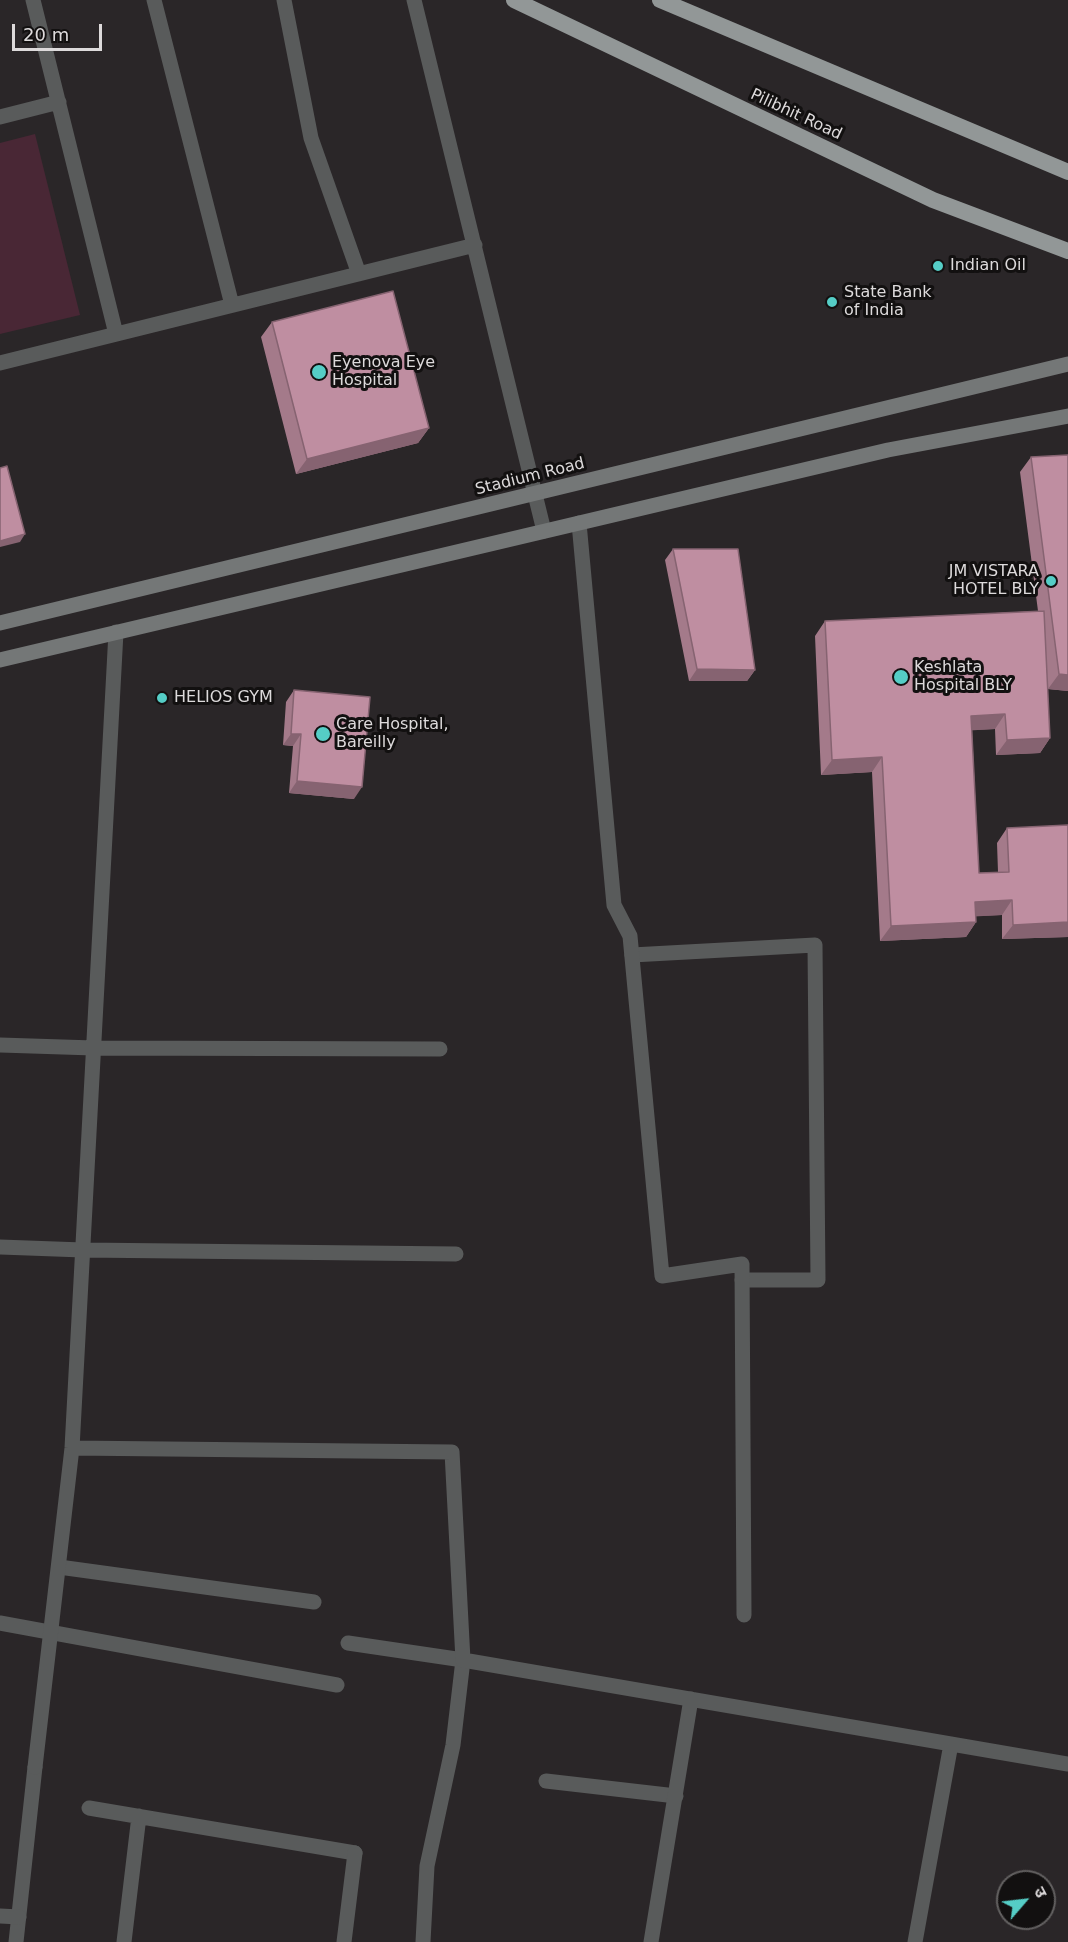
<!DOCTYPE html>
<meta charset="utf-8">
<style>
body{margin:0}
#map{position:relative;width:1068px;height:1942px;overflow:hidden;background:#2a2628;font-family:"DejaVu Sans","Noto Sans Devanagari",sans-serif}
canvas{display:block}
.north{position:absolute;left:996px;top:1870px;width:60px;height:60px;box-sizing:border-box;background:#121010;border:2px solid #636161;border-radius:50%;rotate:62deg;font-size:16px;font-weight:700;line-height:24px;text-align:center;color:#dddadb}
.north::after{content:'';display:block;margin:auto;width:21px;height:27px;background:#55cdc6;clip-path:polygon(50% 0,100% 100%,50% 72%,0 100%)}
.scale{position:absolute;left:12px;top:24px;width:90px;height:27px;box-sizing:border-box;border:3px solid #dddadb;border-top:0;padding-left:8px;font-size:18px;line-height:21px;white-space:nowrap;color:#dddadb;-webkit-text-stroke:4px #121010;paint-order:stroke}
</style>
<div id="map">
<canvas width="1068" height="1942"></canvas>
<div class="north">उ</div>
<div class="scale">20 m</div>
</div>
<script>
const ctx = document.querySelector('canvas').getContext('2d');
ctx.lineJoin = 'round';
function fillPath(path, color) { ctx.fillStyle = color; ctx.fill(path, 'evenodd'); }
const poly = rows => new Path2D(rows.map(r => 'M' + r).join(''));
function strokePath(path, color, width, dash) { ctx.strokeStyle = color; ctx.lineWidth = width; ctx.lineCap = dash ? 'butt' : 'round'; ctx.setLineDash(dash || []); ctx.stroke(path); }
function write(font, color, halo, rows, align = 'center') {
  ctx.font = font + ' "DejaVu Sans",sans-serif'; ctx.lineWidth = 6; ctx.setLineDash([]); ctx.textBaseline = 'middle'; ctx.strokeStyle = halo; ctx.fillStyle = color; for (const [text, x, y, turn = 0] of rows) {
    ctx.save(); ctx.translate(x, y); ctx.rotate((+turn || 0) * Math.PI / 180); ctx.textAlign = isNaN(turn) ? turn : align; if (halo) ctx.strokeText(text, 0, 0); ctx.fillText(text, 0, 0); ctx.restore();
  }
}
const green = poly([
 [35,134,80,315,0,334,0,143]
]);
const service = poly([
 [632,955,815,945,818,1280,742,1280],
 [59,1567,314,1602],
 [0,1623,337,1685],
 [348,1643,463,1660,453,1745,427,1866,423,1942],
 [546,1781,676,1796],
 [89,1808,355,1853],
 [16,1942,35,1767],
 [124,1942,139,1816]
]);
const minor = poly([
 [33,0,116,334],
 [154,0,232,305],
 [284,0,311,138,359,274],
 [414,0,544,531],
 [0,117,59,102],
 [0,363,475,245],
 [579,523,614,905,630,936,662,1276,742,1264,744,1615],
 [0,1045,94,1048,440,1049],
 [0,1247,83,1250,456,1254],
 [72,1448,452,1452,463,1660,1068,1764],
 [35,1767,72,1448,116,632],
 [0,1916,19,1917],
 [344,1942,355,1853],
 [651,1942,691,1699],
 [915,1942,951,1744]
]);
const secondary = poly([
 [0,623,1068,364],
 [0,660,888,450,1068,416]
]);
const trunk = poly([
 [514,0,933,200,1068,251],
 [660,0,1068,172]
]);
const wall = poly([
 [272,322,429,428,418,443,296,474,261,337],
 [1068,455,1068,691,1048,689,1047,681,1050,738,1040,753,996,755,995,729,972,730,979,873,998,872,997,843,1007,828,1068,825,1068,937,1002,939,1002,915,976,916,976,922,966,937,880,941,872,772,821,775,815,636,825,621,1038,611,1020,472,1031,457],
 [673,549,755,670,747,681,689,681,665,560],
 [294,690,354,799,289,793,293,746,283,745,286,702]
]);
const shadedWall = poly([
 [429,428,418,443,296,474,307,459],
 [25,534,20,542,0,547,0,541],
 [697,669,755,670,747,681,689,681],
 [1059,674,1068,675,1068,691,1048,689],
 [1005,714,995,729,961,731,971,716],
 [291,734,301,734,293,746,283,745],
 [1050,738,1040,753,996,755,1007,740],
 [882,757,872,772,821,775,832,760],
 [297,781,362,787,354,799,289,793],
 [1012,900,1002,915,965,917,975,902],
 [976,922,966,937,880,941,891,926],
 [1068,922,1068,937,1002,939,1013,925]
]);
const building = poly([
 [393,291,429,428,307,459,272,322,393,291],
 [1068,455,1068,675,1059,674,1031,457,1068,455],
 [7,466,25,534,0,541,0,468,7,466],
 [673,549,738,549,755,670,697,669,673,549],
 [1044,611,1050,738,1007,740,1005,714,971,716,979,873,1009,872,1007,828,1068,825,1068,922,1013,925,1012,900,975,902,976,922,891,926,882,757,832,760,825,621,1044,611],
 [294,690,370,697,362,787,297,781,301,734,291,734,294,690]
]);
const markers = [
 [938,266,6,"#55cdc6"],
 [832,302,6,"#55cdc6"],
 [319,372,8,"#55cdc6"],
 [1051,581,6,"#55cdc6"],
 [901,677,8,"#55cdc6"],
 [162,698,6,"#55cdc6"],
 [323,734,8,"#55cdc6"]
];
const streetNames = [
 ["Pilibhit Road",796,115,25],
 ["Stadium Road",530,477,-14]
];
const poiNames = [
 ["Indian Oil",950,266],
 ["State Bank",844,293],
 ["of India",844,311],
 ["Eyenova Eye",332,363],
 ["Hospital",332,381],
 ["JM VISTARA",1039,572,"right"],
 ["HOTEL BLY",1039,590,"right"],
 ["Keshlata",914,668],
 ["Hospital BLY",914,686],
 ["HELIOS GYM",174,698],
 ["Care Hospital,",336,725],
 ["Bareilly",336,743]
];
fillPath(green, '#492735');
strokePath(service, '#595b5b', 15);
strokePath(minor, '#595b5b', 15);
strokePath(secondary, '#747777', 15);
strokePath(trunk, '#929797', 16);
fillPath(wall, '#a47a8a');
fillPath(shadedWall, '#866371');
fillPath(building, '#bf8ea1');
strokePath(building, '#866371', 1.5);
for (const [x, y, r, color] of markers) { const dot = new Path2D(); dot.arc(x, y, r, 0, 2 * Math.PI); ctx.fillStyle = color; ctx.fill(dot); strokePath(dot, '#121010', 2); }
write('16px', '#dddadb', '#121010', streetNames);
write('16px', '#dddadb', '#121010', poiNames, 'left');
</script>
